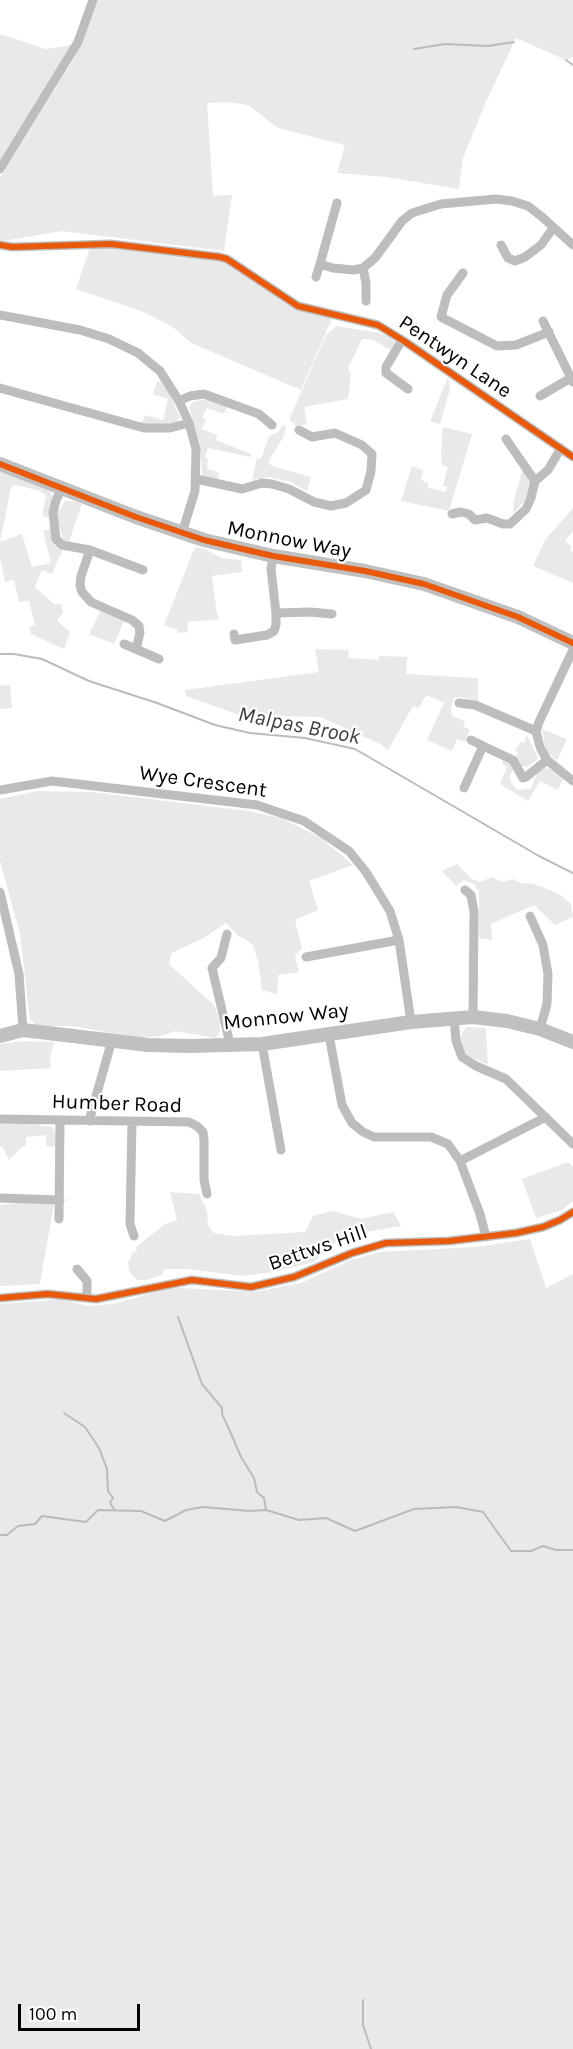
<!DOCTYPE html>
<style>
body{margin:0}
#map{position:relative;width:573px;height:2049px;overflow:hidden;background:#fff;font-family:Karla,sans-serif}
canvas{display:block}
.scale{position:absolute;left:18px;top:2004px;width:122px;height:27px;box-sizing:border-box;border:3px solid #000;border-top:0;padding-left:8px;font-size:18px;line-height:21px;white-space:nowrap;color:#000;-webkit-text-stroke:4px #fff;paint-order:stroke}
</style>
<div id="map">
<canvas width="573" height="2049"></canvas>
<div class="scale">100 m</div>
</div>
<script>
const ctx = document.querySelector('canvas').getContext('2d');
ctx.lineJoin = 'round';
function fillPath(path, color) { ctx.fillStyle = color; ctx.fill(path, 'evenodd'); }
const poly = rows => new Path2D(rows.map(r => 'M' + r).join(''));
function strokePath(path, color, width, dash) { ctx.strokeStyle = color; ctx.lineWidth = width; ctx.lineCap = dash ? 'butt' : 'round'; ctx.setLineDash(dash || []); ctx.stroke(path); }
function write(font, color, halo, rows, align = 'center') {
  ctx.font = font + ' Karla,sans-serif'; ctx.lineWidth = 4.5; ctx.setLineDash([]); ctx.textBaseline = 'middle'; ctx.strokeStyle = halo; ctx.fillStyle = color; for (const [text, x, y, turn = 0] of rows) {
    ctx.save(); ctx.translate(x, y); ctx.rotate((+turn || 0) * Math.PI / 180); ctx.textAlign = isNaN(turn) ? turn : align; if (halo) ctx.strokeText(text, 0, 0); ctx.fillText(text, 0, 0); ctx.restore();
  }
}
const green = poly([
 [98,0,573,0,573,57,566,60,516,38,485,104,463,158,459,189,386,177,337,173,345,145,278,128,248,105,227,102,207,103,213,196,232,195,224,251,62,231,4,241,0,240,0,178,74,58],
 [0,34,46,49,72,45,0,161],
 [91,245,220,257,298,306,334,314,301,390,191,343,173,327,141,311,76,289],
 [337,326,379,333,389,337,394,341,395,345,392,351,371,339,362,339,348,368,351,375,348,399,304,407,307,424,297,426,289,420,326,335],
 [448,377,450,389,440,424,430,421],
 [157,381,161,382,171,396,180,418,176,422,166,424,141,424,145,415,163,420,168,399,153,394],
 [200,400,209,400,227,407,224,414,207,408,202,418,206,420,202,429,217,435,216,440,251,454,250,457,208,448,205,457,208,458,207,468,219,473,218,480,202,476,200,445,189,407,192,403],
 [282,425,286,427,284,436,268,462,272,466,311,477,307,491,290,482,269,477,252,480,257,458,261,459,269,436,279,432],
 [443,427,472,434,449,511,401,501,412,466,423,470,421,480,429,483,428,488,446,492,447,487,443,486,448,467,442,465,441,451],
 [523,468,531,484,528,497,513,514,514,500],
 [0,470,48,489,52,496,49,518,42,516,46,495,37,490,15,485,11,488,0,542,22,534,32,567,51,563,43,531,50,529,56,546,63,549,52,574,42,570,35,587,54,604,61,604,63,612,57,621,70,632,64,649,31,634,29,627,35,625,29,601,19,602,14,580,5,582,0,558],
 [65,501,74,501,82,504,69,542,64,541,58,523,58,512],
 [573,508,573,531,565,541,572,547,570,550,573,552,573,583,533,566,545,540],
 [195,547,205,549,222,558,241,560,242,572,212,576,217,614,220,619,187,622,188,632,179,633,176,629,164,625],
 [100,611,124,621,114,644,89,634],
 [315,649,348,650,349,658,379,660,379,656,407,657,406,674,478,678,478,701,462,697,454,698,451,708,452,716,465,721,463,726,470,730,465,742,457,739,452,751,427,740,444,703,426,695,419,708,413,706,388,750,380,744,320,717,240,715,186,696,185,690,319,672],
 [10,685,12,708,0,709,0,686],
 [542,729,567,739,557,761,549,754,545,747],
 [527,735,538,758,536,761,527,767,520,766,515,758,518,752,515,751,520,742,524,743],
 [503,760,512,764,514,768,510,776,511,782,515,788,520,790,531,788,537,774,545,768,551,769,563,779,558,790,540,781,528,801,500,784,507,767,502,763],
 [37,791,92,792,249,811,281,818,321,838,353,865,309,881,318,910,295,920,302,948,295,956,299,972,278,975,277,994,262,990,258,961,253,945,245,939,238,936,226,923,204,938,172,953,169,964,214,1005,220,1021,220,1031,216,1038,175,1031,162,1036,135,1038,74,1026,37,1026,30,1019,20,934,0,861,0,799],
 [457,864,472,879,480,882,492,877,502,882,513,879,521,883,535,884,559,894,571,904,573,917,555,925,534,905,491,924,492,940,479,938,479,892,474,884,464,880,456,886,442,871],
 [466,1027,486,1028,488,1065,468,1056,462,1047,460,1037],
 [24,1041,54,1042,50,1057,51,1068,0,1071,0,1044],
 [0,1122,41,1123,41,1126,53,1127,56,1135,56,1147,46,1146,46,1135,26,1137,26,1146,22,1147,9,1160,3,1148,0,1146],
 [568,1162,573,1167,573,1201,562,1210,536,1218,522,1179],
 [170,1192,199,1194,207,1211,208,1225,214,1233,234,1236,305,1232,313,1216,333,1211,361,1219,393,1212,401,1226,360,1233,334,1243,314,1262,274,1272,243,1276,187,1269,164,1269,162,1275,146,1280,137,1280,129,1271,128,1262,133,1253,137,1251,136,1247,165,1224,177,1220],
 [20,1203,54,1204,40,1284,0,1286,0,1205],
 [530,1239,546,1288,573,1274,573,2049,0,2049,0,1304,62,1299,87,1306,112,1304,168,1289,181,1288,255,1292,301,1283,351,1260,380,1252,476,1247]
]);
const stream = poly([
 [414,49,445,44,488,46,514,42],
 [566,60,573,65],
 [0,654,14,654,42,659,89,681,157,703,215,725,250,733,305,738,355,749,539,856,573,873],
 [178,1317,202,1384,222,1408,222,1414,229,1429,241,1457,254,1478,257,1492,264,1498,266,1510],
 [64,1413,85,1427,99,1448,107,1469,108,1491,113,1498,110,1503,114,1509],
 [0,1535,7,1535,18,1526,35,1524,42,1516,86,1522,98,1510,141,1511,165,1521,186,1510,203,1507,250,1511,266,1510,299,1520,326,1518,355,1531,414,1509,456,1507,483,1512,511,1551,531,1551,543,1546,556,1550,573,1550],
 [363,2000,363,2025,371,2049]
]);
const street = poly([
 [0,169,78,42,93,0],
 [337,203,320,264,333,268,354,270,363,268,375,258,402,221,412,213,441,204,496,199,512,201,528,206,541,216,573,245],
 [0,245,12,247,111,244,220,257,227,259,298,306,378,325,404,341,573,457],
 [501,245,508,258,515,261,525,257,541,245,553,228],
 [363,268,366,283,366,301],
 [463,273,447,295,441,317,497,346,516,345,549,332],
 [316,277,320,264],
 [0,315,80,330,109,339,138,353,160,371,179,401,189,423,196,449,195,491,182,533],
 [543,321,573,382],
 [402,340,386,367,386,373,408,389],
 [0,388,144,428,170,428,189,423],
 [540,396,571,378],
 [179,401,190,396,204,394,259,414,272,425],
 [506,439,535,481],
 [196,479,242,489,262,483,272,484,289,489,314,502,331,506,346,503,366,490,371,471,372,454,362,445,335,433,312,437,299,430],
 [62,488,56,500,53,513,56,539,62,545,90,550,143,570],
 [452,514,461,512,469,514,475,520,487,518,503,524,510,524,526,509,531,498,535,481,548,470,561,448],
 [90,550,81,576,80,585,82,592,91,602,132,620,139,626,140,633,136,649],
 [273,556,271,569,276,613,310,612,332,614],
 [234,634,235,640,267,635,274,631,276,625,276,613],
 [124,644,159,659],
 [573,650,539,722,536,731,540,747,547,760,573,781],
 [459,703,475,705,536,731],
 [471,740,483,746],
 [464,788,483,746,513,760,523,778,526,777,547,760],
 [0,790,52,781,257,805,304,821,349,851,366,872,390,911,399,940,411,1022],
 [465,890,471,895,474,912,473,1017],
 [0,892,19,974,23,1030],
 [530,916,543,945,548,974,547,1004,540,1029],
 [227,934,221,958,212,968,230,1044],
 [306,957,399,940],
 [454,1018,456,1041,462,1057,476,1066,506,1079,573,1144],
 [329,1035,342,1105,352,1123,363,1132,374,1137,431,1137,448,1144,460,1161,480,1214,486,1237],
 [262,1044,281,1150],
 [0,1119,189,1122,197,1126,203,1132,204,1140,204,1180,207,1194],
 [89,1121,112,1040],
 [132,1122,130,1224,134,1236],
 [460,1161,546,1117],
 [0,1198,60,1200],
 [59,1219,60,1120],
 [77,1269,87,1281,87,1298],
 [0,1298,48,1294,96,1299,192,1280,251,1287,294,1277,352,1253,386,1243,449,1241,516,1233,543,1227,560,1220,573,1212]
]);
const secondary = poly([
 [0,464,136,517,204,540,273,556,365,571,424,584,518,617,573,643],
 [0,1036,23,1030,148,1045,190,1046,262,1044,411,1022,473,1017,507,1021,540,1029,573,1042]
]);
const cycleway = poly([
 [0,245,12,247,111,244,220,257,227,259,298,306,378,325,404,341,573,457],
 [0,464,136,517,204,540,273,556,365,571,424,584,518,617,573,643],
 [0,1298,48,1294,96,1299,192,1280,251,1287,294,1277,352,1253,386,1243,449,1241,516,1233,543,1227,560,1220,573,1212]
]);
const streetNames = [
 ["Pentwyn Lane",455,357,34],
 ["Monnow Way",289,540,11],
 ["Wye Crescent",203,782,8],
 ["Monnow Way",286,1017,-6],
 ["Humber Road",117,1104,2],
 ["Bettws Hill",318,1248,-19]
];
const waterNames = [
 ["Malpas Brook",299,726,11]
];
fillPath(green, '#e9e9e9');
strokePath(stream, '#bbb', 2);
strokePath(street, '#bdbdbd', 9);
strokePath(secondary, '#c0c0c0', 14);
strokePath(cycleway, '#e8590c', 6);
write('21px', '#000', '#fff', streetNames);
write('italic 22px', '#3f3f3f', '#fff', waterNames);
</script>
